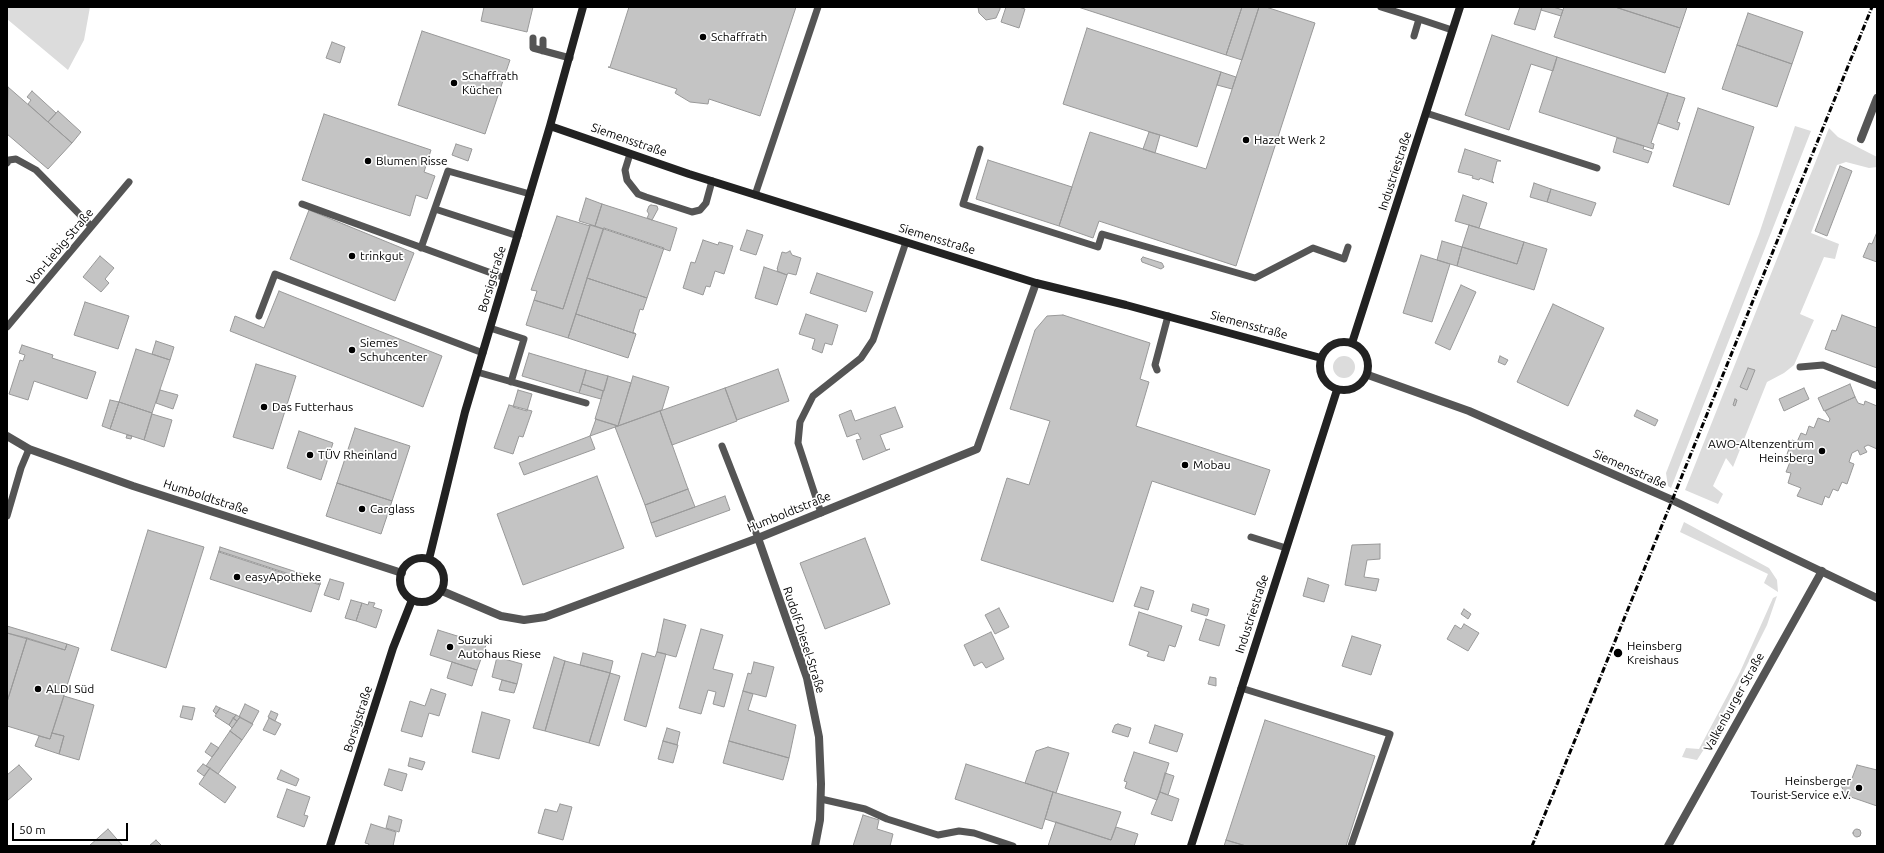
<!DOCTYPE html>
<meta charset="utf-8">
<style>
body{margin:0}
#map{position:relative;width:1884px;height:853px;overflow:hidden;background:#fff;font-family:Ubuntu,sans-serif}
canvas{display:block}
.frame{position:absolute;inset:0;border:8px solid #000;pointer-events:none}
.scale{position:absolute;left:12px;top:823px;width:116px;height:18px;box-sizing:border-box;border:2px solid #000;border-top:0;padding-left:5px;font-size:12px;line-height:14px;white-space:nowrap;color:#000;-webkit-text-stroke:3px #fff;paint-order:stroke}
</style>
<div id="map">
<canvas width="1884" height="853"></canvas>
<div class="frame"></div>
<div class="scale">50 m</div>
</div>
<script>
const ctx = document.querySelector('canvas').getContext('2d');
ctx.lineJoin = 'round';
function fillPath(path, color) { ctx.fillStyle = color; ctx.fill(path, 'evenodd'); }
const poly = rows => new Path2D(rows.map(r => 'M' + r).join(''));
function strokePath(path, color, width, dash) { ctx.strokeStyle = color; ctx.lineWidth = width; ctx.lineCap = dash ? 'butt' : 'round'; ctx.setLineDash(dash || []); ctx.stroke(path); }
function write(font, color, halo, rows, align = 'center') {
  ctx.font = font + ' Ubuntu,sans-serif'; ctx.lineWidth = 3.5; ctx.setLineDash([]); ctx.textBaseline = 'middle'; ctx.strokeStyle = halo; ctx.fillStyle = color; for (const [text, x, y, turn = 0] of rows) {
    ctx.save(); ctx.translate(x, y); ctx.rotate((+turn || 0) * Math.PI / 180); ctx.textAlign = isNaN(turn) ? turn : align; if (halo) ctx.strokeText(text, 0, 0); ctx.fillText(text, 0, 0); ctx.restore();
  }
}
const green = poly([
 [7,7,90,7,84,40,68,70,7,19],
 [1795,126,1811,131,1671,488,1668,486,1666,473,1759,234],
 [1829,128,1838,137,1877,157,1877,167,1869,168,1846,162,1837,165,1811,233,1839,244,1835,259,1824,257,1800,314,1814,320,1794,365,1784,373,1767,382,1733,467,1726,458,1713,486,1723,494,1718,504,1685,490],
 '1333 367a11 11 0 1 1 22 0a11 11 0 1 1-22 0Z',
 [1684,522,1769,568,1777,580,1778,592,1764,583,1768,574,1680,532],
 [1777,596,1767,625,1708,743,1697,760,1682,757,1686,748,1699,749,1740,672,1773,598]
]);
const building = poly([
 [484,7,533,7,527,32,481,21,484,7],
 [629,7,796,7,760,116,709,99,708,104,690,102,675,93,677,89,608,67,610,67,629,7],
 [978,7,1000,7,1000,9,996,18,986,20,979,13,978,7],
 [1006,7,1019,7,1025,9,1019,28,1001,22,1006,7],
 [1078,7,1242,7,1226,55,1078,7],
 [1242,7,1259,7,1242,60,1226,55,1242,7],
 [1259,7,1266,7,1315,23,1236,266,1099,221,1093,238,1059,226,1090,132,1206,169,1259,7],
 [1520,7,1542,7,1535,30,1514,24,1520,7],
 [1542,7,1553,7,1563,10,1561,16,1541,10,1542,7],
 [1564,7,1615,7,1680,28,1665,73,1554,37,1564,7],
 [1615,7,1687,7,1680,28,1615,7],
 [1748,13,1803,32,1792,64,1737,45,1748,13],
 [1087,28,1221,72,1197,147,1063,104,1087,28],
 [422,31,510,60,485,134,398,105,422,31],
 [1492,35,1557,57,1553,71,1531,64,1509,130,1465,115,1492,35],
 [332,42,345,47,340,63,326,58,332,42],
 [1737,45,1792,64,1777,107,1722,89,1737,45],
 [1557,57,1668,93,1651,143,1654,144,1653,149,1539,112,1557,57],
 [1221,72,1236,77,1232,89,1217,85,1221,72],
 [8,87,72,143,48,169,7,134,8,87],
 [32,91,56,113,48,122,28,104,31,100,27,97,32,91],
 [1668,93,1685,98,1677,122,1680,123,1678,130,1658,123,1668,93],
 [1698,108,1754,127,1729,205,1673,186,1698,108],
 [58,111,81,132,72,143,48,122,58,111],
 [324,114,431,150,424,172,435,176,427,199,416,195,410,216,302,180,324,114],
 [1149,132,1160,135,1155,153,1143,149,1149,132],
 [1617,138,1644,146,1643,149,1652,152,1648,163,1613,152,1617,138],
 [456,144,472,149,468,161,452,155,456,144],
 [1465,149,1501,161,1497,161,1492,181,1494,183,1480,178,1479,180,1472,178,1473,176,1458,172,1465,149],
 [988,160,1072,187,1059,226,976,199,988,160],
 [1840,166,1852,171,1827,236,1815,231,1840,166],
 [1534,183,1551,189,1547,202,1530,197,1534,183],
 [1551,189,1596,203,1591,216,1547,202,1551,189],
 [1463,195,1487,203,1479,228,1455,221,1463,195],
 [586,198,602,204,595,226,579,221,586,198],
 [602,204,677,228,670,251,595,226,602,204],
 [651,205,657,206,658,209,652,220,647,218,649,214,647,211,649,206,651,205],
 [309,210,414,253,395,301,290,259,309,210],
 [557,216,590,226,563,309,534,300,537,291,531,290,557,216],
 [590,225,603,229,568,338,526,325,534,300,563,309,590,225],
 [1469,225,1524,242,1517,264,1462,247,1469,225],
 [604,228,664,248,647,298,587,278,604,228],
 [747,230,763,235,756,255,740,250,747,230],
 [1877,232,1877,262,1863,257,1869,243,1872,244,1877,232],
 [703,240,718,245,719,242,733,246,724,274,715,271,710,287,706,286,703,295,683,288,691,262,695,263,703,240],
 [1442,241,1462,247,1457,266,1437,260,1442,241],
 [1524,242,1547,249,1534,290,1457,266,1462,247,1517,264,1524,242],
 [790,251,792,255,801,258,796,275,788,273,787,275,777,271,778,269,777,269,782,252,786,253,790,251],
 [1421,255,1450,264,1432,322,1403,313,1421,255],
 [100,256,114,268,105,279,109,283,101,292,83,277,100,256],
 [1143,257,1162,263,1164,267,1161,269,1142,262,1141,259,1143,257],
 [764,267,787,275,777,305,755,298,764,267],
 [817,273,873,292,866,312,810,293,817,273],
 [587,278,647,298,643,310,640,309,633,332,636,334,576,314,587,278],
 [1461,285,1476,292,1450,350,1435,343,1461,285],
 [279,291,442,356,423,407,230,331,235,316,264,328,279,291],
 [85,302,129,316,118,349,74,335,85,302],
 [1553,304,1604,328,1568,406,1517,382,1553,304],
 [576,314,636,334,628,358,568,338,576,314],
 [806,314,838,325,832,345,825,343,822,353,812,349,815,339,799,334,806,314],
 [1063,315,1150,343,1140,379,1149,382,1136,426,1270,470,1255,515,1152,481,1113,602,981,560,1007,478,1029,485,1050,421,1010,409,1035,330,1047,316,1063,315],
 [1842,315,1877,328,1877,368,1825,349,1832,330,1836,331,1842,315],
 [156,341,174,347,170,360,152,354,156,341],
 [22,345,53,355,52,358,96,372,87,399,34,381,28,400,9,394,20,360,23,361,25,355,19,353,22,345],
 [136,349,170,360,152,413,119,402,136,349],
 [529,353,586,370,579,393,522,376,529,353],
 [1500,356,1508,360,1505,365,1498,362,1500,356],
 [256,364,296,376,273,449,233,437,256,364],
 [1748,368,1755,370,1747,390,1740,387,1748,368],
 [778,369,789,401,737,420,725,388,778,369],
 [586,370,608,376,604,391,582,384,586,370],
 [608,376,631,383,618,426,595,419,608,376],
 [633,376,669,387,662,410,618,426,633,376],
 [582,384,603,391,601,399,579,393,582,384],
 [1850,384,1855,397,1824,411,1818,398,1850,384],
 [725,388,737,421,672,445,660,411,725,388],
 [1804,388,1809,399,1784,411,1779,399,1804,388],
 [160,390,178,395,173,409,156,403,160,390],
 [518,390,532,394,527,411,513,407,518,390],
 [1855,397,1858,403,1864,405,1865,401,1877,406,1877,449,1868,445,1864,447,1867,452,1860,455,1858,450,1852,453,1849,462,1854,464,1847,484,1842,482,1838,491,1833,489,1829,498,1825,496,1822,505,1797,496,1801,488,1788,483,1791,473,1786,472,1790,462,1785,460,1792,440,1797,442,1801,433,1806,435,1809,426,1814,428,1818,418,1829,422,1830,419,1825,411,1855,397],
 [1735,399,1737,400,1735,406,1733,405,1735,399],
 [110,400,119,402,110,429,102,426,110,400],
 [119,402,152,413,144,440,110,429,119,402],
 [509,405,532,411,523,437,519,436,513,454,494,448,509,405],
 [895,407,903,427,880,435,886,450,890,449,863,460,856,440,861,439,858,433,847,437,839,415,851,410,855,421,895,407],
 [1637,410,1658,420,1655,426,1634,416,1637,410],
 [660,411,688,489,645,505,615,427,660,411],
 [152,414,172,420,164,447,144,440,152,414],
 [596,419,618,426,590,436,596,419],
 [355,428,410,446,392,501,337,483,355,428],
 [299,431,333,443,321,480,287,468,299,431],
 [127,435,132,436,131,439,126,438,127,435],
 [590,436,595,449,524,475,519,463,590,436],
 [597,476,624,548,523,585,497,514,597,476],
 [337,483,392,501,381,534,326,516,337,483],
 [688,489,695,507,651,523,645,505,688,489],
 [725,496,730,510,656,537,651,523,725,496],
 [148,530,204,547,166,668,111,650,148,530],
 [865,538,890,604,825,629,800,563,865,538],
 [1380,544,1380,559,1367,560,1364,577,1379,579,1376,591,1345,585,1352,545,1380,544],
 [220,547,321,580,320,585,219,552,220,547],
 [219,551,320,584,311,612,210,579,219,551],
 [1308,578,1329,585,1324,602,1303,596,1308,578],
 [330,579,344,583,339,600,324,595,330,579],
 [1141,587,1154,591,1148,610,1134,606,1141,587],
 [351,600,362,603,356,621,345,618,351,600],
 [369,602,375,603,373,607,382,610,376,628,356,621,362,603,368,605,369,602],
 [1193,604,1209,609,1207,616,1191,611,1193,604],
 [999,608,1009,627,995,634,985,615,999,608],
 [1464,609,1471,614,1468,619,1461,614,1464,609],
 [1139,612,1182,626,1175,647,1169,645,1164,661,1147,656,1149,652,1129,645,1139,612],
 [664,619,686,625,676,657,657,652,664,619],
 [1206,619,1225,625,1219,646,1199,640,1206,619],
 [1464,624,1479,633,1468,651,1447,639,1455,625,1461,629,1464,624],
 [7,626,67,644,65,650,7,633,7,626],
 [701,629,723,635,713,669,733,674,724,707,713,704,716,692,708,690,701,714,679,708,701,629],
 [438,630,486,645,477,670,430,655,438,630],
 [991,632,1004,659,986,668,982,662,974,666,964,645,991,632],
 [7,633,27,638,7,702,7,633],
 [1352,636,1381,645,1371,675,1342,666,1352,636],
 [27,638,65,650,67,644,79,648,50,739,7,726,7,702,27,638],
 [657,652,666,654,646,727,624,720,642,653,655,657,657,652],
 [583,653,613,661,610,673,580,665,583,653],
 [497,657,522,664,517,684,492,677,497,657],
 [554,657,565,661,545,731,533,728,554,657],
 [565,661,610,673,589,743,545,731,565,661],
 [452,662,477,670,472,686,447,678,452,662],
 [754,662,774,667,766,697,743,691,748,673,751,674,754,662],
 [610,673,620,676,599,746,589,743,610,673],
 [1210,677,1216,678,1216,686,1208,684,1210,677],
 [502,680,517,684,514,693,499,690,502,680],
 [431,689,446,694,439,716,429,713,422,737,401,731,410,701,425,706,431,689],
 [743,691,753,694,748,710,796,725,789,758,729,741,743,691],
 [64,696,94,705,79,760,59,754,64,736,52,733,64,696],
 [245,704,259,711,252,724,239,717,245,704],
 [183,706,195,708,192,720,180,717,183,706],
 [216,706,220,708,216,714,213,711,216,706],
 [220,708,236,715,229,725,215,716,220,708],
 [271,711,278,714,275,721,268,717,271,711],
 [482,712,510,720,499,759,472,752,482,712],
 [236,715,240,717,237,721,233,718,236,715],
 [240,717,253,724,242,740,230,731,240,717],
 [233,718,237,721,232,728,229,725,233,718],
 [269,718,281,724,275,735,263,730,269,718],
 [1265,720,1375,756,1346,846,1246,846,1226,840,1265,720],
 [1118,724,1131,728,1128,737,1112,732,1115,725,1118,724],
 [1155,725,1183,734,1177,752,1149,743,1155,725],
 [667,728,680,732,677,745,663,741,667,728],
 [230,731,242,740,218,774,206,766,230,731],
 [52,733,64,736,59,754,35,746,39,736,50,739,52,733],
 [663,741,678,745,673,763,658,759,663,741],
 [729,741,789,758,783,780,723,763,729,741],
 [211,743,219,748,212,757,205,752,211,743],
 [1048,747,1069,753,1056,793,1025,783,1036,751,1048,747],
 [1134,752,1169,763,1157,800,1125,788,1127,782,1124,781,1134,752],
 [410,758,425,762,422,770,408,766,410,758],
 [203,764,210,768,204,776,197,771,203,764],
 [966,764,1053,792,1042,829,955,799,966,764],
 [19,765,32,779,7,801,7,775,19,765],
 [1857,765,1877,770,1877,806,1848,796,1849,794,1844,792,1840,783,1847,779,1851,781,1857,765],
 [210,768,236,787,225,803,199,784,210,768],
 [389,769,407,774,402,791,384,785,389,769],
 [281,770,299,779,296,786,277,779,281,770],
 [1165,773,1174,776,1168,795,1160,792,1165,773],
 [287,789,310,797,304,815,308,816,304,827,277,817,287,789],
 [1053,792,1121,812,1111,840,1045,819,1053,792],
 [1160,792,1179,799,1172,821,1151,814,1160,792],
 [560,804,572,807,563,840,538,833,545,809,557,812,560,804],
 [863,815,879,820,877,829,893,834,890,846,853,846,863,815],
 [389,816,402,820,399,832,386,828,389,816],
 [1056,822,1111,840,1116,827,1138,834,1134,846,1048,846,1056,822],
 [371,824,396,832,393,846,368,846,369,844,365,843,371,824],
 '1853 833a4 4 0 1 1 8 0a4 4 0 1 1-8 0Z',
 [108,829,123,846,89,846,108,829],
 [156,840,162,846,149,846,156,840],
 [1226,840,1246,846,1224,846,1226,840]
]);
const lane = poly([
 [1381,7,1419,19],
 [1414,36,1419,19,1452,30],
 [533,38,533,48,570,58],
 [543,51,543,40],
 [1426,113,1597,168],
 [980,149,963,204,1098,247,1102,234,1255,278,1313,248,1344,259,1348,247],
 [630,154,625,170,627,180,638,194,646,197,692,212,700,210,706,203,712,181],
 [7,163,9,160,16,159,36,170,91,226],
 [755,195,818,7],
 [302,204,505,278],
 [435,209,518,236],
 [421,248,448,171,530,194],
 [259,316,275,274,483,353],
 [7,327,129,182],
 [490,328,524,339,511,382],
 [1800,367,1823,365,1877,386],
 [1157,370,1155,365,1168,316],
 [477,372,586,403],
 [722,446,758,538],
 [821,513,798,443,800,422,813,396,861,358,873,340,906,242],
 [7,516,21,468,29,449],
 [1251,537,1286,548],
 [1241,688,1390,734,1351,846],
 [821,799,865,809,887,819,938,835,959,831,974,833,1013,846]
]);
const street = poly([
 [1861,139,1877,98],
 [1368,375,1469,411,1672,500,1877,598],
 [7,436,29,449,133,486,402,573],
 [758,538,807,678,819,737,821,784,820,820,815,846],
 [442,591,501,616,524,620,545,617,758,538,977,449,1036,283],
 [1668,846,1822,571]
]);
const secondary = poly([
 [550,126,689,174,1036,283,1126,305,1321,358],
 '1320 366a24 24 0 1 1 48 0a24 24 0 1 1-48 0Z',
 [1352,343,1460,7],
 '400 580a22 22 0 1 1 44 0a22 22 0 1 1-44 0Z',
 [429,559,465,412,550,126,583,7],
 [330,846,393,648,412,600],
 [1191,846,1337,390]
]);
const rail = poly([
 [1532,846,1872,7]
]);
const markers = [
 [703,37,4,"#000"],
 [454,83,4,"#000"],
 [1246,140,4,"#000"],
 [368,161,4,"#000"],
 [352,256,4,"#000"],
 [352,350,4,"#000"],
 [264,407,4,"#000"],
 [1822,451,4,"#000"],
 [310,455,4,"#000"],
 [1185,465,4,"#000"],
 [362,509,4,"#000"],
 [237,577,4,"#000"],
 [450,647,4,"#000"],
 [1618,653,5,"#000"],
 [38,689,4,"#000"],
 [1859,788,4,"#000"]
];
const poiNames = [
 ["Schaffrath",711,37],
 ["Schaffrath",462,76],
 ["Küchen",462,90],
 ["Hazet Werk 2",1254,140],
 ["Blumen Risse",376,161],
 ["trinkgut",360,256],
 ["Siemes",360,343],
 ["Schuhcenter",360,357],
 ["Das Futterhaus",272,407],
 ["AWO-Altenzentrum",1814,444,"right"],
 ["Heinsberg",1814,458,"right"],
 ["TÜV Rheinland",318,455],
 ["Mobau",1193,465],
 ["Carglass",370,509],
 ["easyApotheke",245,577],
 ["Suzuki",458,640],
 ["Autohaus Riese",458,654],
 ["Heinsberg",1627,646],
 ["Kreishaus",1627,660],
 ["ALDI Süd",46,689],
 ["Heinsberger",1851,781,"right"],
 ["Tourist-Service e.V.",1851,795,"right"]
];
const streetNames = [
 ["Siemensstraße",629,140,19],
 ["Industriestraße",1395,171,-72],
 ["Siemensstraße",937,239,17],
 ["Von-Liebig-Straße",60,247,-50],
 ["Borsigstraße",492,279,-73],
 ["Siemensstraße",1249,325,15],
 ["Siemensstraße",1630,469,24],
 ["Humboldtstraße",206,497,18],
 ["Humboldtstraße",789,512,-22],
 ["Industriestraße",1252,614,-72],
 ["Rudolf-Diesel-Straße",804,640,72],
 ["Valkenburger Straße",1734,702,-61],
 ["Borsigstraße",358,719,-72]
];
fillPath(green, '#dcdcdc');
fillPath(building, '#c4c4c4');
strokePath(building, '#999', 1);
strokePath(lane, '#555', 7);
strokePath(street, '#555', 8);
strokePath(secondary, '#222', 8);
strokePath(rail, '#000', 3, [6, 2, 1, 2]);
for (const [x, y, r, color] of markers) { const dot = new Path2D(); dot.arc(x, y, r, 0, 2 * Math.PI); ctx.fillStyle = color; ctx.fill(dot); strokePath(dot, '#fff', 1.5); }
write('12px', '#000', '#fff', poiNames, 'left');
write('12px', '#000', '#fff', streetNames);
</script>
